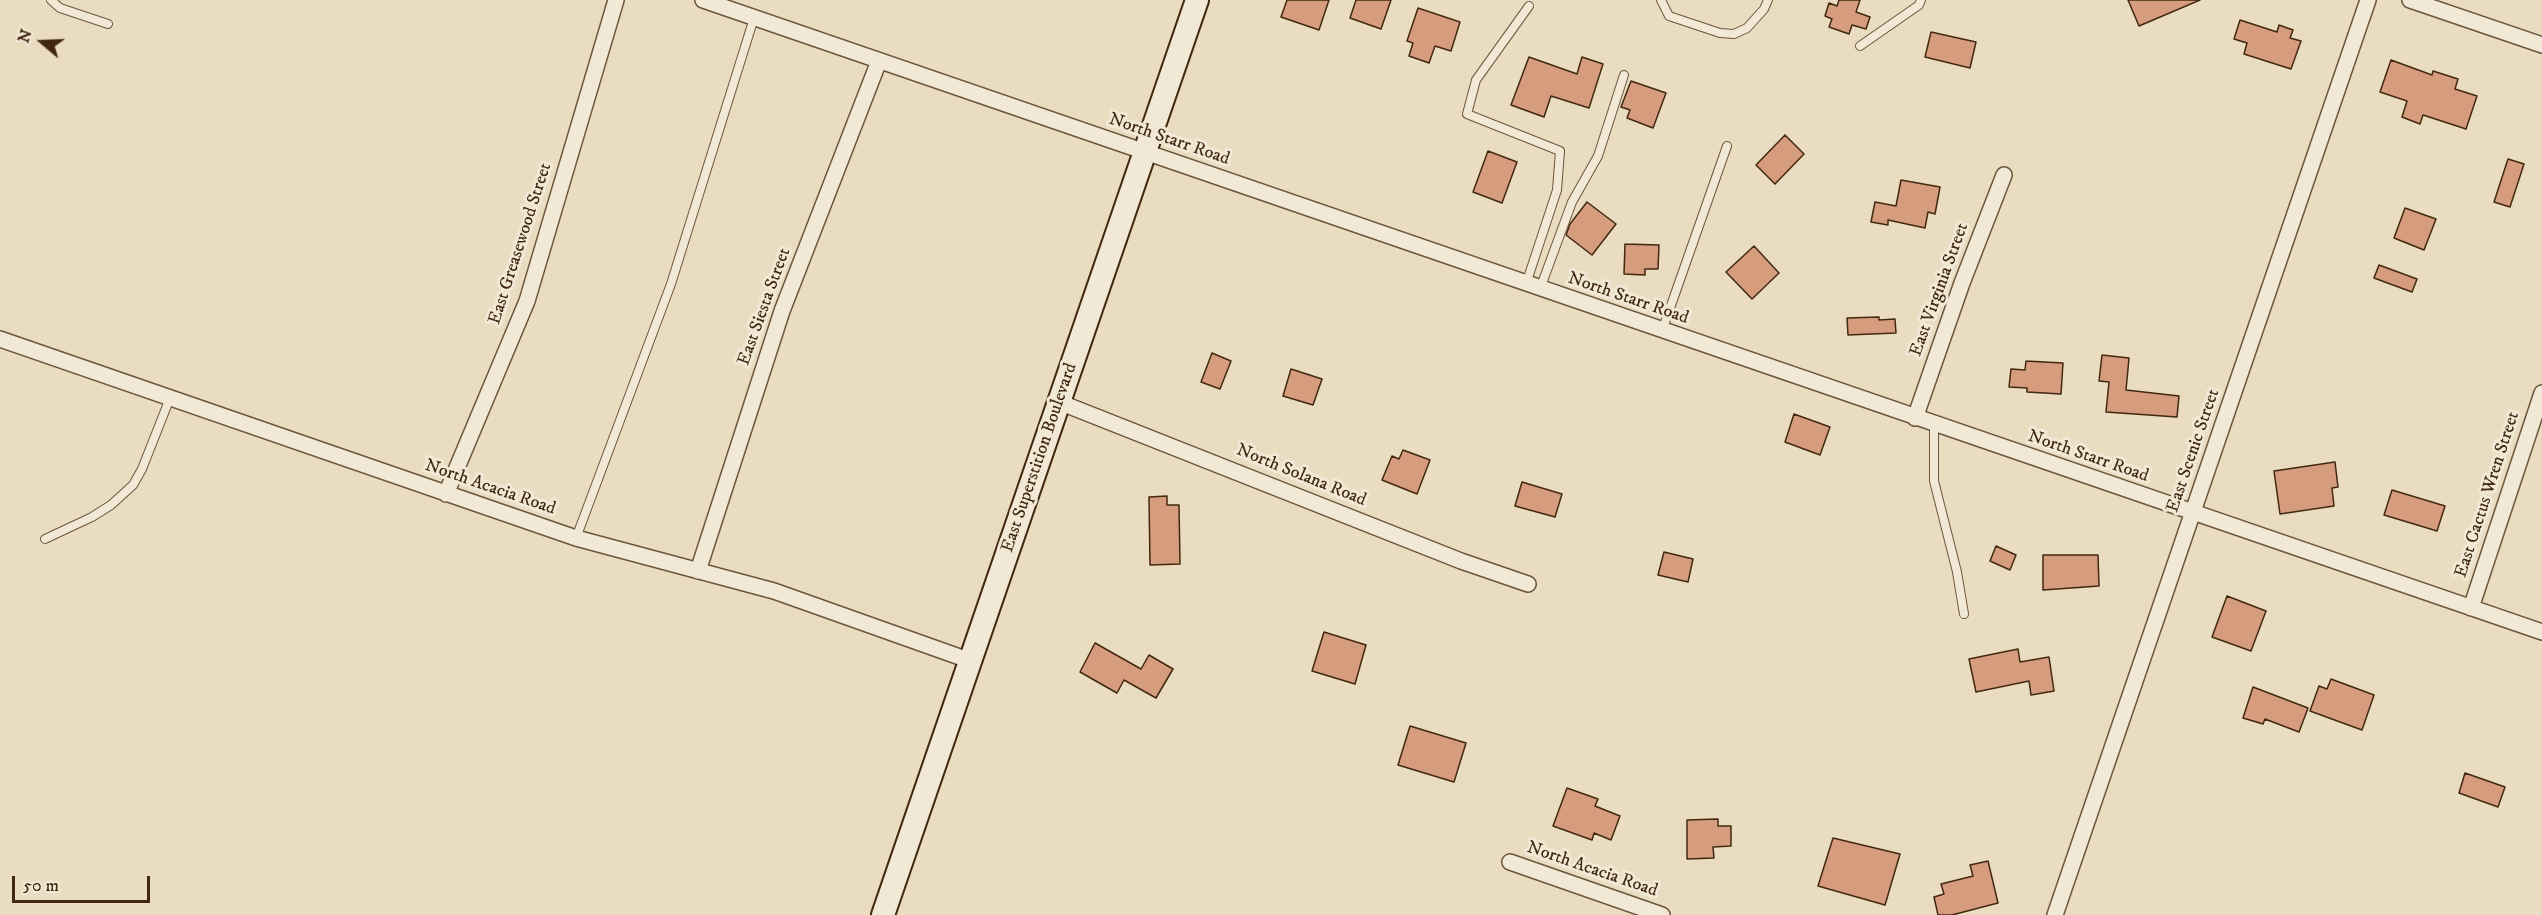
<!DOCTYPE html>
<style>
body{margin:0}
#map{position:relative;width:2542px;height:915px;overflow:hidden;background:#e9dcc0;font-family:"IM FELL DW Pica",serif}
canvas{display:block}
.north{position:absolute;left:12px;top:12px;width:60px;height:60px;-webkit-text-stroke:4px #f1e8d6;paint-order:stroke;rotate:289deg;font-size:16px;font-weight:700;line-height:24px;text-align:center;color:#41280f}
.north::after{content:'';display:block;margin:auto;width:21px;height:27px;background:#41280f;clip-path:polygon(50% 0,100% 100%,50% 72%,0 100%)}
.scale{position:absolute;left:12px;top:876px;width:138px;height:27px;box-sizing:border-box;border:3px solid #41280f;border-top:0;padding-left:8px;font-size:18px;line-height:21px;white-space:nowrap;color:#41280f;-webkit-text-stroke:4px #f1e8d6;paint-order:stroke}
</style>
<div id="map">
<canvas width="2542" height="915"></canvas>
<div class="north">N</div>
<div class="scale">50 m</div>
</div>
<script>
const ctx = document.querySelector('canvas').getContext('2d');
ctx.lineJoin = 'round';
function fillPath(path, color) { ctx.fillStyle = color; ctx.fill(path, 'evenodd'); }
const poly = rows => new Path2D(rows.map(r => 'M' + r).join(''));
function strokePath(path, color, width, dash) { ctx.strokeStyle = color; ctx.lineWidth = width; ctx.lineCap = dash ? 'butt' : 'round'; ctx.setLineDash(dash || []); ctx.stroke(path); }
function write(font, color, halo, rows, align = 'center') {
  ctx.font = font + ' "IM FELL DW Pica",serif'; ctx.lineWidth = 6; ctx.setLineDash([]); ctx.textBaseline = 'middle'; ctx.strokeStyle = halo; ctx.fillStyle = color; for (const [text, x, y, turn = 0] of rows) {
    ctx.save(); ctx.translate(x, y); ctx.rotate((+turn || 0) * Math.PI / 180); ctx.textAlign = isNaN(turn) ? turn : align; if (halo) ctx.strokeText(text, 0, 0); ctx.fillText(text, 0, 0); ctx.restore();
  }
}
const building = poly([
 [1287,0,1329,0,1319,30,1281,17,1287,0],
 [1356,0,1391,0,1381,29,1350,18,1356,0],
 [1839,0,1860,0,1856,12,1870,17,1866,29,1852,25,1849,34,1829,27,1832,19,1825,16,1829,3,1837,6,1839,0],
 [2128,0,2200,0,2139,26,2128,0],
 [1418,8,1460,22,1451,51,1435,46,1429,63,1409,56,1413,43,1407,41,1418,8],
 [2240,20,2277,32,2279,25,2293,30,2290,38,2301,41,2291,69,2244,54,2247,43,2234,39,2240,20],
 [1931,32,1976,42,1970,68,1925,57,1931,32],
 [1529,57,1577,74,1582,57,1603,64,1589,108,1551,96,1544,117,1511,105,1529,57],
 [2391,60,2432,75,2433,71,2458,79,2455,89,2477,96,2466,129,2423,115,2420,124,2402,117,2407,101,2380,92,2391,60],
 [1631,81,1666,93,1653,128,1627,118,1630,110,1621,107,1631,81],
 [1785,135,1804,154,1775,184,1756,165,1785,135],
 [1488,151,1517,162,1502,203,1473,192,1488,151],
 [2508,159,2524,164,2510,207,2494,202,2508,159],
 [1901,180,1940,187,1935,214,1928,212,1925,228,1888,220,1888,225,1871,222,1875,202,1896,206,1901,180],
 [1587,202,1616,224,1592,255,1566,235,1570,224,1587,202],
 [2405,208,2436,219,2424,250,2394,238,2405,208],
 [1625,244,1659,245,1658,269,1645,269,1645,275,1624,274,1625,244],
 [1754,246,1779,273,1752,299,1726,272,1754,246],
 [2379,265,2417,279,2412,292,2374,278,2379,265],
 [1879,317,1879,320,1895,319,1896,333,1848,335,1847,318,1879,317],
 [1212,353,1231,361,1220,389,1201,382,1212,353],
 [2102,355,2129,358,2126,390,2179,396,2177,417,2106,412,2109,382,2099,381,2102,355],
 [2026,361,2063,363,2061,394,2027,392,2027,388,2009,387,2011,369,2025,370,2026,361],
 [1291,369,1322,379,1313,405,1283,396,1291,369],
 [1794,414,1830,427,1820,455,1785,442,1794,414],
 [1403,450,1430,460,1417,494,1382,480,1392,456,1399,459,1403,450],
 [2335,462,2338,487,2332,488,2334,506,2280,514,2274,471,2335,462],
 [1522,482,1562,494,1555,517,1515,506,1522,482],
 [2392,490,2445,506,2437,531,2384,515,2392,490],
 [1167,496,1167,505,1179,505,1180,564,1150,565,1149,497,1167,496],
 [1996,546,2016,555,2010,570,1990,561,1996,546],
 [1664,552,1693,559,1688,582,1658,575,1664,552],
 [2043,555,2098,555,2099,586,2043,590,2043,555],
 [2227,596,2266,611,2251,651,2212,637,2227,596],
 [1324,632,1366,645,1355,684,1312,671,1324,632],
 [1095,643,1141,669,1149,655,1173,669,1156,698,1124,680,1117,693,1080,672,1095,643],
 [2018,649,2020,662,2049,657,2054,691,2031,695,2029,681,1976,692,1969,659,2018,649],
 [2331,679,2374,695,2362,730,2310,711,2319,686,2327,689,2331,679],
 [2253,687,2308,708,2299,732,2265,719,2263,724,2243,718,2253,687],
 [1410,726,1466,743,1454,782,1398,765,1410,726],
 [2465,773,2505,787,2498,807,2459,793,2465,773],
 [1567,788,1598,799,1595,806,1620,816,1611,840,1594,833,1592,840,1553,826,1567,788],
 [1718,819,1718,826,1731,826,1731,846,1713,847,1714,858,1687,859,1687,820,1718,819],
 [1833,838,1900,854,1885,905,1818,886,1833,838],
 [1988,861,1998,903,1952,915,1938,915,1934,897,1944,894,1941,884,1973,876,1970,865,1988,861]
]);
const lane = poly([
 [51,0,60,8,108,24],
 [1661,0,1669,16,1720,33,1734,34,1747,28,1764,9,1768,0],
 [1860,46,1919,5,1921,0],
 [1526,284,1557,190,1560,151,1467,114,1476,80,1529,6],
 [1540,289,1572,202,1598,156,1624,75],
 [1662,331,1727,146],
 [1934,425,1934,481,1957,572,1964,614],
 [576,538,671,284,754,18],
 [45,539,92,517,111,505,133,485,142,469,170,398]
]);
const street = poly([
 [703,0,2542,632],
 [2410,0,2542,45],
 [0,339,576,538,774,591,971,661],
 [1059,402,1461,561,1528,584],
 [1915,418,1962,283,2004,175],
 [446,494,527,301,616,0],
 [698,571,782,311,879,61],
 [2471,608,2542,393],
 [1510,862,1662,915],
 [2055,915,2368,0]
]);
const secondary = poly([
 [883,915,1197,0]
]);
const streetNames = [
 ["North Starr Road",1169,140,19],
 ["East Greasewood Street",521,244,-72],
 ["East Virginia Street",1940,290,-70],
 ["North Starr Road",1628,299,19],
 ["East Siesta Street",765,307,-70],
 ["East Scenic Street",2194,451,-71],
 ["North Starr Road",2088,457,19],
 ["East Superstition Boulevard",1040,458,-71],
 ["North Solana Road",1301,476,22],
 ["North Acacia Road",490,488,19],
 ["East Cactus Wren Street",2488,495,-72],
 ["North Acacia Road",1592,870,19]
];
fillPath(building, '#d69c7e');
strokePath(building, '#41280f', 1.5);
strokePath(lane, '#6b553b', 10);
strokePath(street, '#6b553b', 18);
strokePath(secondary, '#41280f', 26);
strokePath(lane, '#f1e8d6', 8);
strokePath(street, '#f1e8d6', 15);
strokePath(secondary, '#f1e8d6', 22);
write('18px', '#41280f', '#f1e8d6', streetNames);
</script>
